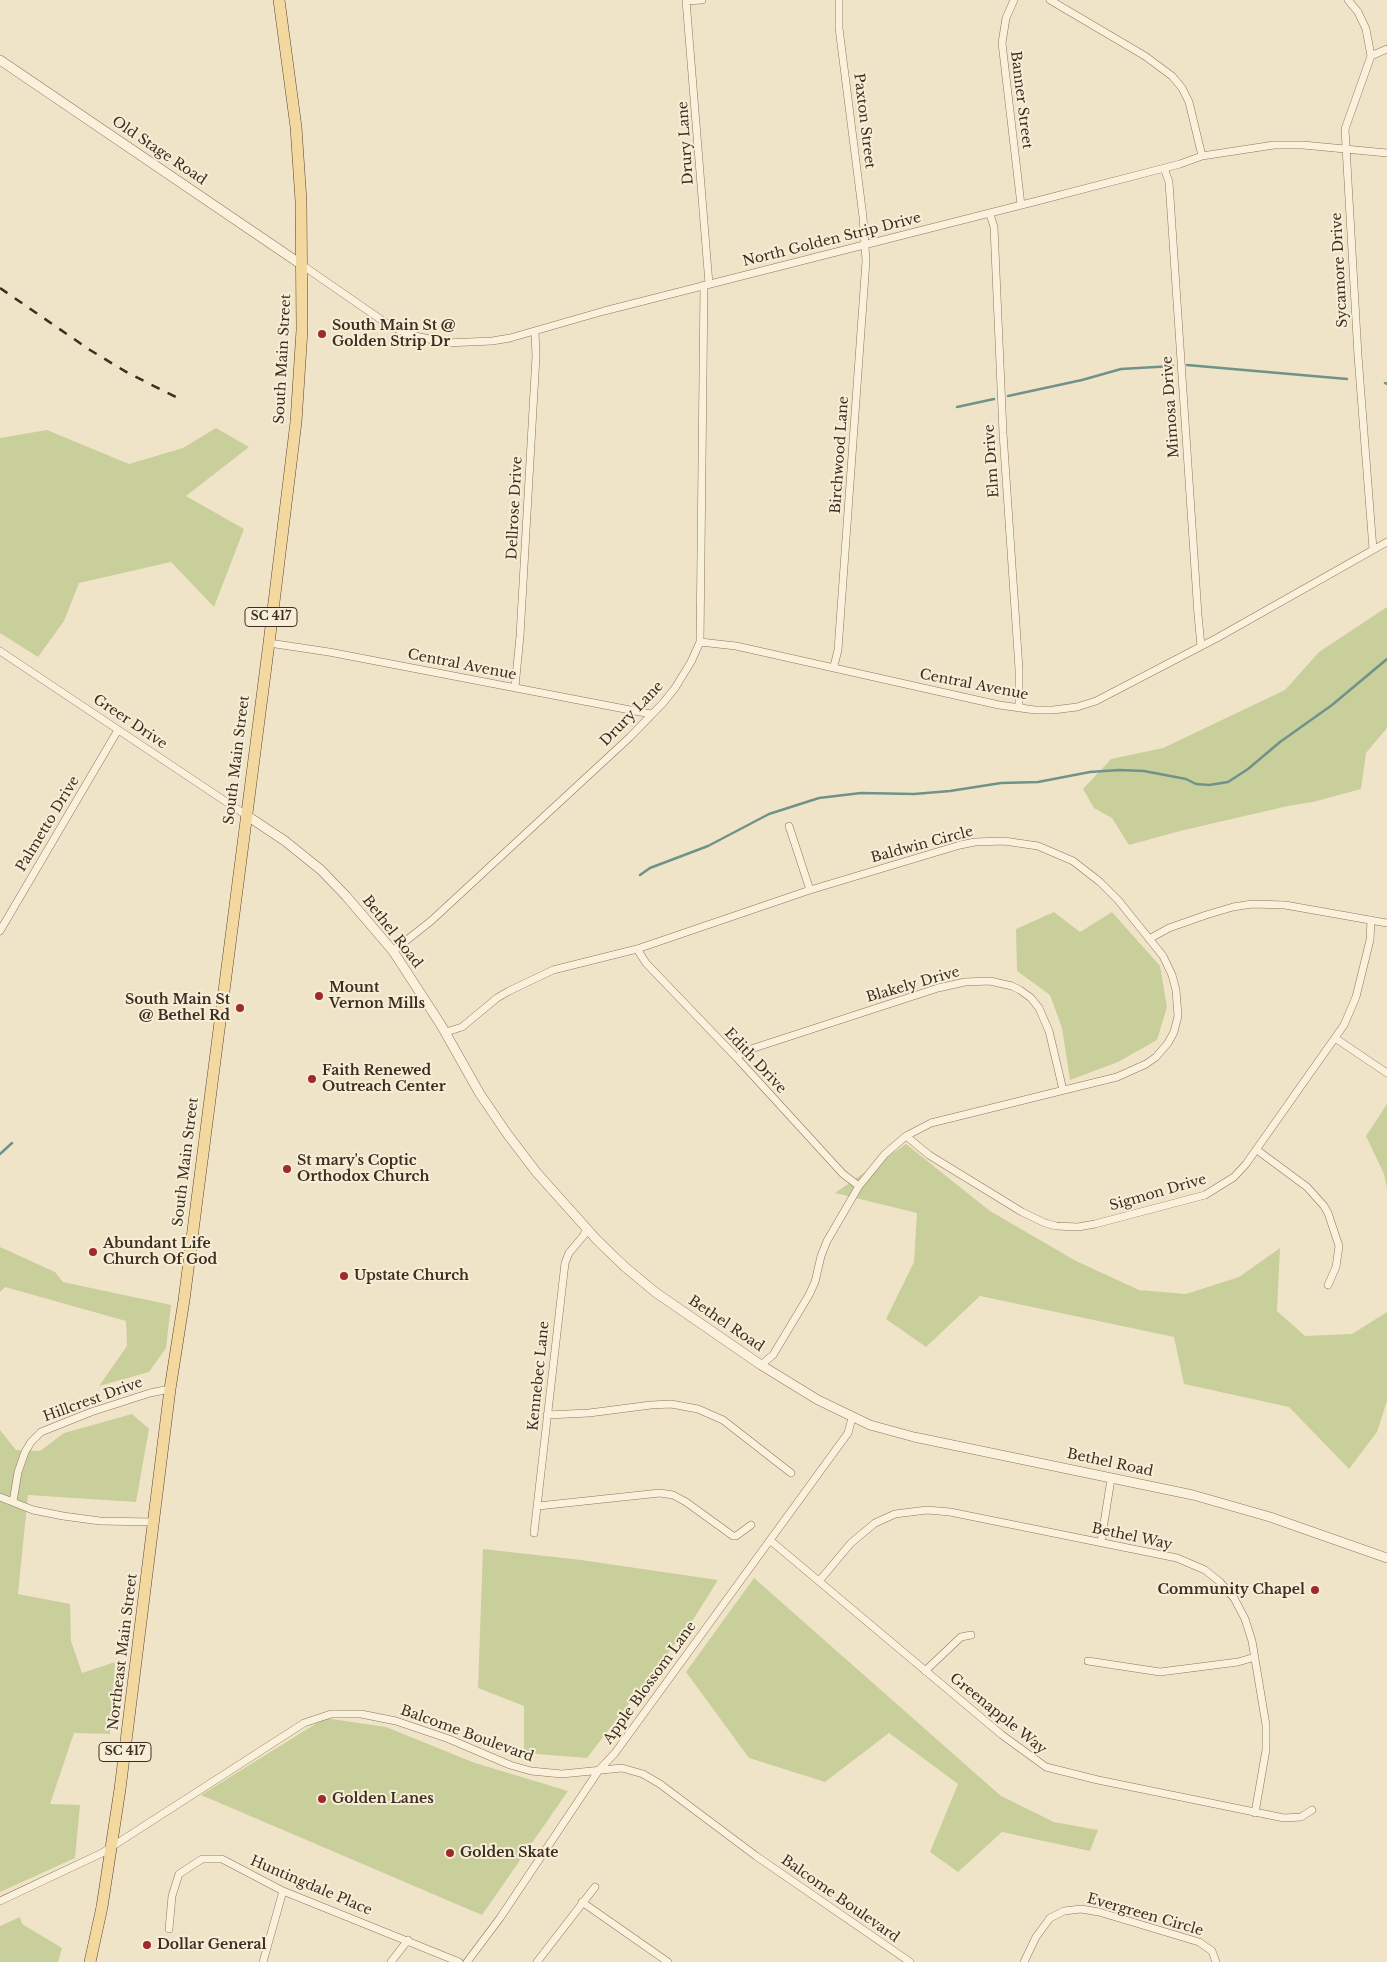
<!DOCTYPE html>
<style>
body{margin:0}
canvas{display:block;background:#f0e4c8}
</style>
<canvas width="1387" height="1962"></canvas>
<script>
const ctx = document.querySelector('canvas').getContext('2d');
ctx.lineJoin = 'round';
function fillPath(path, color) { ctx.fillStyle = color; ctx.fill(path, 'evenodd'); }
const poly = rows => new Path2D(rows.map(r => 'M' + r).join(''));
function strokePath(path, color, width, dash) { ctx.strokeStyle = color; ctx.lineWidth = width; ctx.lineCap = dash ? 'butt' : 'round'; ctx.setLineDash(dash || []); ctx.stroke(path); }
function write(font, color, halo, rows, align = 'center') {
  ctx.font = font + ' "Libre Baskerville",serif'; ctx.lineWidth = 4; ctx.setLineDash([]); ctx.textBaseline = 'middle'; ctx.strokeStyle = halo; ctx.fillStyle = color; for (const [text, x, y, turn = 0] of rows) {
    ctx.save(); ctx.translate(x, y); ctx.rotate((+turn || 0) * Math.PI / 180); ctx.textAlign = isNaN(turn) ? turn : align; if (halo) ctx.strokeText(text, 0, 0); ctx.fillText(text, 0, 0); ctx.restore();
  }
}
const green = poly([
 [216,428,249,447,186,496,244,529,214,607,171,562,79,583,64,621,38,657,0,633,0,438,47,430,129,464,183,448],
 [1387,607,1387,728,1366,753,1361,789,1313,802,1288,806,1180,831,1129,845,1112,818,1094,808,1083,789,1111,759,1163,748,1285,690,1319,652],
 [1054,912,1080,932,1112,912,1160,966,1167,1007,1157,1040,1118,1062,1070,1080,1062,1028,1050,995,1017,971,1016,929],
 [1387,1104,1387,1188,1384,1174,1366,1136],
 [906,1144,990,1211,1076,1261,1139,1290,1186,1294,1239,1277,1280,1248,1277,1311,1305,1336,1352,1334,1387,1312,1387,1401,1377,1432,1349,1469,1289,1407,1184,1384,1174,1337,980,1296,926,1347,886,1319,914,1262,917,1213,835,1193],
 [0,1247,55,1272,63,1282,171,1305,166,1348,149,1372,99,1386,127,1346,126,1321,5,1287,0,1292],
 [132,1414,149,1429,136,1502,28,1495,18,1594,70,1604,71,1641,82,1673,115,1662,110,1734,74,1733,50,1804,80,1805,75,1858,0,1892,0,1430,16,1450,40,1451,64,1433],
 [483,1549,581,1560,718,1580,691,1623,587,1758,524,1753,524,1706,478,1688],
 [754,1578,1001,1796,1054,1822,1098,1830,1090,1851,1002,1832,958,1872,930,1852,958,1784,889,1733,825,1782,749,1758,686,1672],
 [325,1718,386,1727,475,1763,568,1791,482,1915,201,1795],
 [20,1917,22,1924,62,1948,58,1962,0,1962,0,1926]
]);
const stream = poly([
 [1187,365,1347,379],
 [1385,383,1387,384],
 [1008,396,1082,380,1121,369,1173,366],
 [957,407,994,399],
 [640,875,650,868,708,846,769,814,819,798,861,793,914,794,950,791,1001,783,1038,782,1090,772,1119,770,1144,771,1186,779,1196,784,1209,785,1228,782,1248,769,1280,742,1332,705,1387,659],
 [0,1154,12,1143]
]);
const minor = poly([
 [686,0,709,284],
 [1014,0,1006,18,1002,43,1021,205],
 [1050,0,1145,56,1172,76,1182,88,1189,102,1202,156],
 [1348,0,1358,12,1366,29,1371,56,1345,129,1358,356,1373,549],
 [686,1,702,0],
 [1371,56,1387,49],
 [1164,168,1169,182,1198,615,1201,646],
 [990,214,994,227,1003,433,1019,669,1019,708],
 [302,265,383,321,401,331,420,337,446,343,492,341,510,338,604,311,1041,200,1180,164,1202,156,1274,145,1303,145,1387,153],
 [700,642,736,646,999,705,1035,710,1053,710,1077,707,1096,701,1217,638,1387,542],
 [269,643,329,652,651,714],
 [0,651,246,815],
 [834,666,838,650,866,261,863,217,839,28,839,0],
 [515,687,520,636,536,356,535,331],
 [789,826,810,890],
 [0,931,118,730],
 [1149,939,1169,928,1206,915,1233,907,1252,904,1285,905,1387,923],
 [637,949,646,963,736,1057,843,1174,859,1186],
 [393,951,431,921,630,737,663,703,675,688,691,662,700,642,704,285],
 [446,1032,462,1027,497,998,509,991,553,970,637,949,810,890,960,845,975,842,1004,841,1038,846,1073,861,1100,882,1118,900,1163,956,1172,975,1176,990,1178,1016,1174,1032,1168,1043,1156,1057,1146,1064,1117,1077,931,1123,906,1136,885,1154,859,1186,827,1241,821,1256,815,1282,809,1295,773,1355,761,1365],
 [1335,1038,1387,1073],
 [736,1057,751,1049,938,988,965,982,990,981,1012,986,1020,990,1031,998,1039,1008,1049,1031,1063,1090],
 [906,1136,929,1155,1022,1212,1045,1223,1056,1226,1078,1227,1095,1224,1205,1195,1234,1177,1246,1164,1344,1025,1356,997,1370,940,1371,920],
 [1257,1150,1307,1187,1324,1206,1328,1213,1339,1246,1336,1267,1328,1285],
 [547,1415,589,1413,651,1405,671,1404,698,1409,723,1420,791,1473],
 [0,1497,33,1510,63,1516,100,1521,153,1522],
 [13,1502,18,1472,25,1452,31,1442,41,1432,91,1412,150,1393,170,1389],
 [538,1506,660,1493,673,1495,686,1502,733,1536,736,1536,751,1525],
 [534,1533,565,1263,569,1253,584,1235,586,1228],
 [771,1541,1002,1735,1046,1767,1098,1780,1284,1818,1301,1817,1312,1810],
 [1101,1542,1111,1479],
 [820,1580,851,1543,875,1523,895,1514,927,1510,950,1512,1177,1558,1205,1570,1220,1582,1234,1598,1245,1619,1252,1641,1266,1725,1266,1750,1255,1813],
 [1088,1661,1160,1672,1238,1662,1255,1657],
 [925,1671,961,1637,971,1635],
 [0,1901,102,1853,304,1723,331,1714,361,1714,396,1721,449,1739,510,1765,531,1771,562,1774,622,1768,643,1774,660,1784,756,1856,910,1962],
 [582,1902,668,1962],
 [169,1929,172,1896,179,1874,202,1859,222,1859,283,1891,459,1962],
 [263,1962,283,1891],
 [391,1962,408,1940],
 [467,1962,500,1918,599,1770,615,1753,848,1433,852,1418],
 [537,1962,595,1887],
 [1024,1962,1036,1937,1050,1918,1064,1911,1081,1909,1099,1912,1199,1942,1212,1951,1216,1962]
]);
const tertiary = poly([
 [0,60,302,265],
 [246,815,285,841,321,870,346,896,393,951,441,1025,480,1094,508,1135,537,1173,597,1240,625,1267,655,1292,761,1365,818,1400,870,1425,914,1437,1193,1495,1270,1517,1387,1558]
]);
const primary = poly([
 [90,1962,102,1907,120,1789,170,1389,184,1300,269,643,296,422,302,330,301,201,296,127,279,0]
]);
const rail = poly([
 [0,288,90,350,128,373,178,398]
]);
const markers = [
 [322,334,5,"#9e2a2b"],
 [319,996,5,"#9e2a2b"],
 [240,1008,5,"#9e2a2b"],
 [312,1079,5,"#9e2a2b"],
 [287,1169,5,"#9e2a2b"],
 [93,1252,5,"#9e2a2b"],
 [344,1276,5,"#9e2a2b"],
 [1315,1590,5,"#9e2a2b"],
 [322,1799,5,"#9e2a2b"],
 [450,1853,5,"#9e2a2b"],
 [147,1945,5,"#9e2a2b"]
];
const shields = [
 [271,617,52],
 [125,1752,52]
];
const shieldNames = [
 ["SC 417",271,617],
 ["SC 417",125,1752]
];
const streetNames = [
 ["Banner Street",1021,100,83],
 ["Paxton Street",864,121,83],
 ["Drury Lane",686,143,-94],
 ["Old Stage Road",159,151,34],
 ["North Golden Strip Drive",832,240,-14],
 ["Sycamore Drive",1340,270,-93],
 ["South Main Street",283,359,-87],
 ["Mimosa Drive",1171,407,-94],
 ["Birchwood Lane",840,455,-86],
 ["Elm Drive",992,461,-94],
 ["Dellrose Drive",515,508,-87],
 ["Central Avenue",462,665,11],
 ["Central Avenue",974,685,11],
 ["Drury Lane",632,714,-46],
 ["Greer Drive",130,722,34],
 ["South Main Street",237,760,-83],
 ["Palmetto Drive",48,824,-59],
 ["Baldwin Circle",922,845,-15],
 ["Bethel Road",392,932,52],
 ["Blakely Drive",913,985,-16],
 ["Edith Drive",755,1061,47],
 ["South Main Street",186,1162,-83],
 ["Sigmon Drive",1158,1193,-16],
 ["Bethel Road",726,1324,34],
 ["Kennebec Lane",539,1376,-84],
 ["Hillcrest Drive",93,1400,-20],
 ["Bethel Road",1110,1463,12],
 ["Bethel Way",1132,1537,12],
 ["Northeast Main Street",123,1652,-83],
 ["Apple Blossom Lane",650,1683,-54],
 ["Greenapple Way",998,1714,39],
 ["Balcome Boulevard",467,1734,20],
 ["Huntingdale Place",311,1886,23],
 ["Balcome Boulevard",840,1899,35],
 ["Evergreen Circle",1145,1915,16]
];
const poiNames = [
 ["South Main St @",332,326],
 ["Golden Strip Dr",332,342],
 ["Mount",329,988],
 ["Vernon Mills",329,1004],
 ["South Main St",230,1000,"right"],
 ["@ Bethel Rd",230,1016,"right"],
 ["Faith Renewed",322,1071],
 ["Outreach Center",322,1087],
 ["St mary's Coptic",297,1161],
 ["Orthodox Church",297,1177],
 ["Abundant Life",103,1244],
 ["Church Of God",103,1260],
 ["Upstate Church",354,1276],
 ["Community Chapel",1305,1590,"right"],
 ["Golden Lanes",332,1799],
 ["Golden Skate",460,1853],
 ["Dollar General",157,1945]
];
fillPath(green, '#c9cf9b');
strokePath(stream, '#6f938a', 2.5);
strokePath(minor, '#8d765c', 8);
strokePath(tertiary, '#8d765c', 10);
strokePath(primary, '#5b4430', 12);
strokePath(minor, '#faf1dc', 7);
strokePath(tertiary, '#faf1dc', 9);
strokePath(primary, '#f3d9a0', 11);
strokePath(rail, '#3d2e20', 2.5, [9, 9]);
for (const [x, y, r, color] of markers) { const dot = new Path2D(); dot.arc(x, y, r, 0, 2 * Math.PI); ctx.fillStyle = color; ctx.fill(dot); strokePath(dot, '#f7eed8', 2); }
for (const [x, y, w] of shields) { const box = new Path2D(); box.roundRect(x - w / 2, y - 9.5, w, 19, 4); ctx.fillStyle = '#f7eed8'; ctx.fill(box); strokePath(box, '#3d2e20', 1); }
write('bold 12px', '#3d2e20', null, shieldNames);
write('14px', '#3d2e20', '#f7eed8', streetNames);
write('bold 14px', '#3d2e20', '#f7eed8', poiNames, 'left');
</script>
